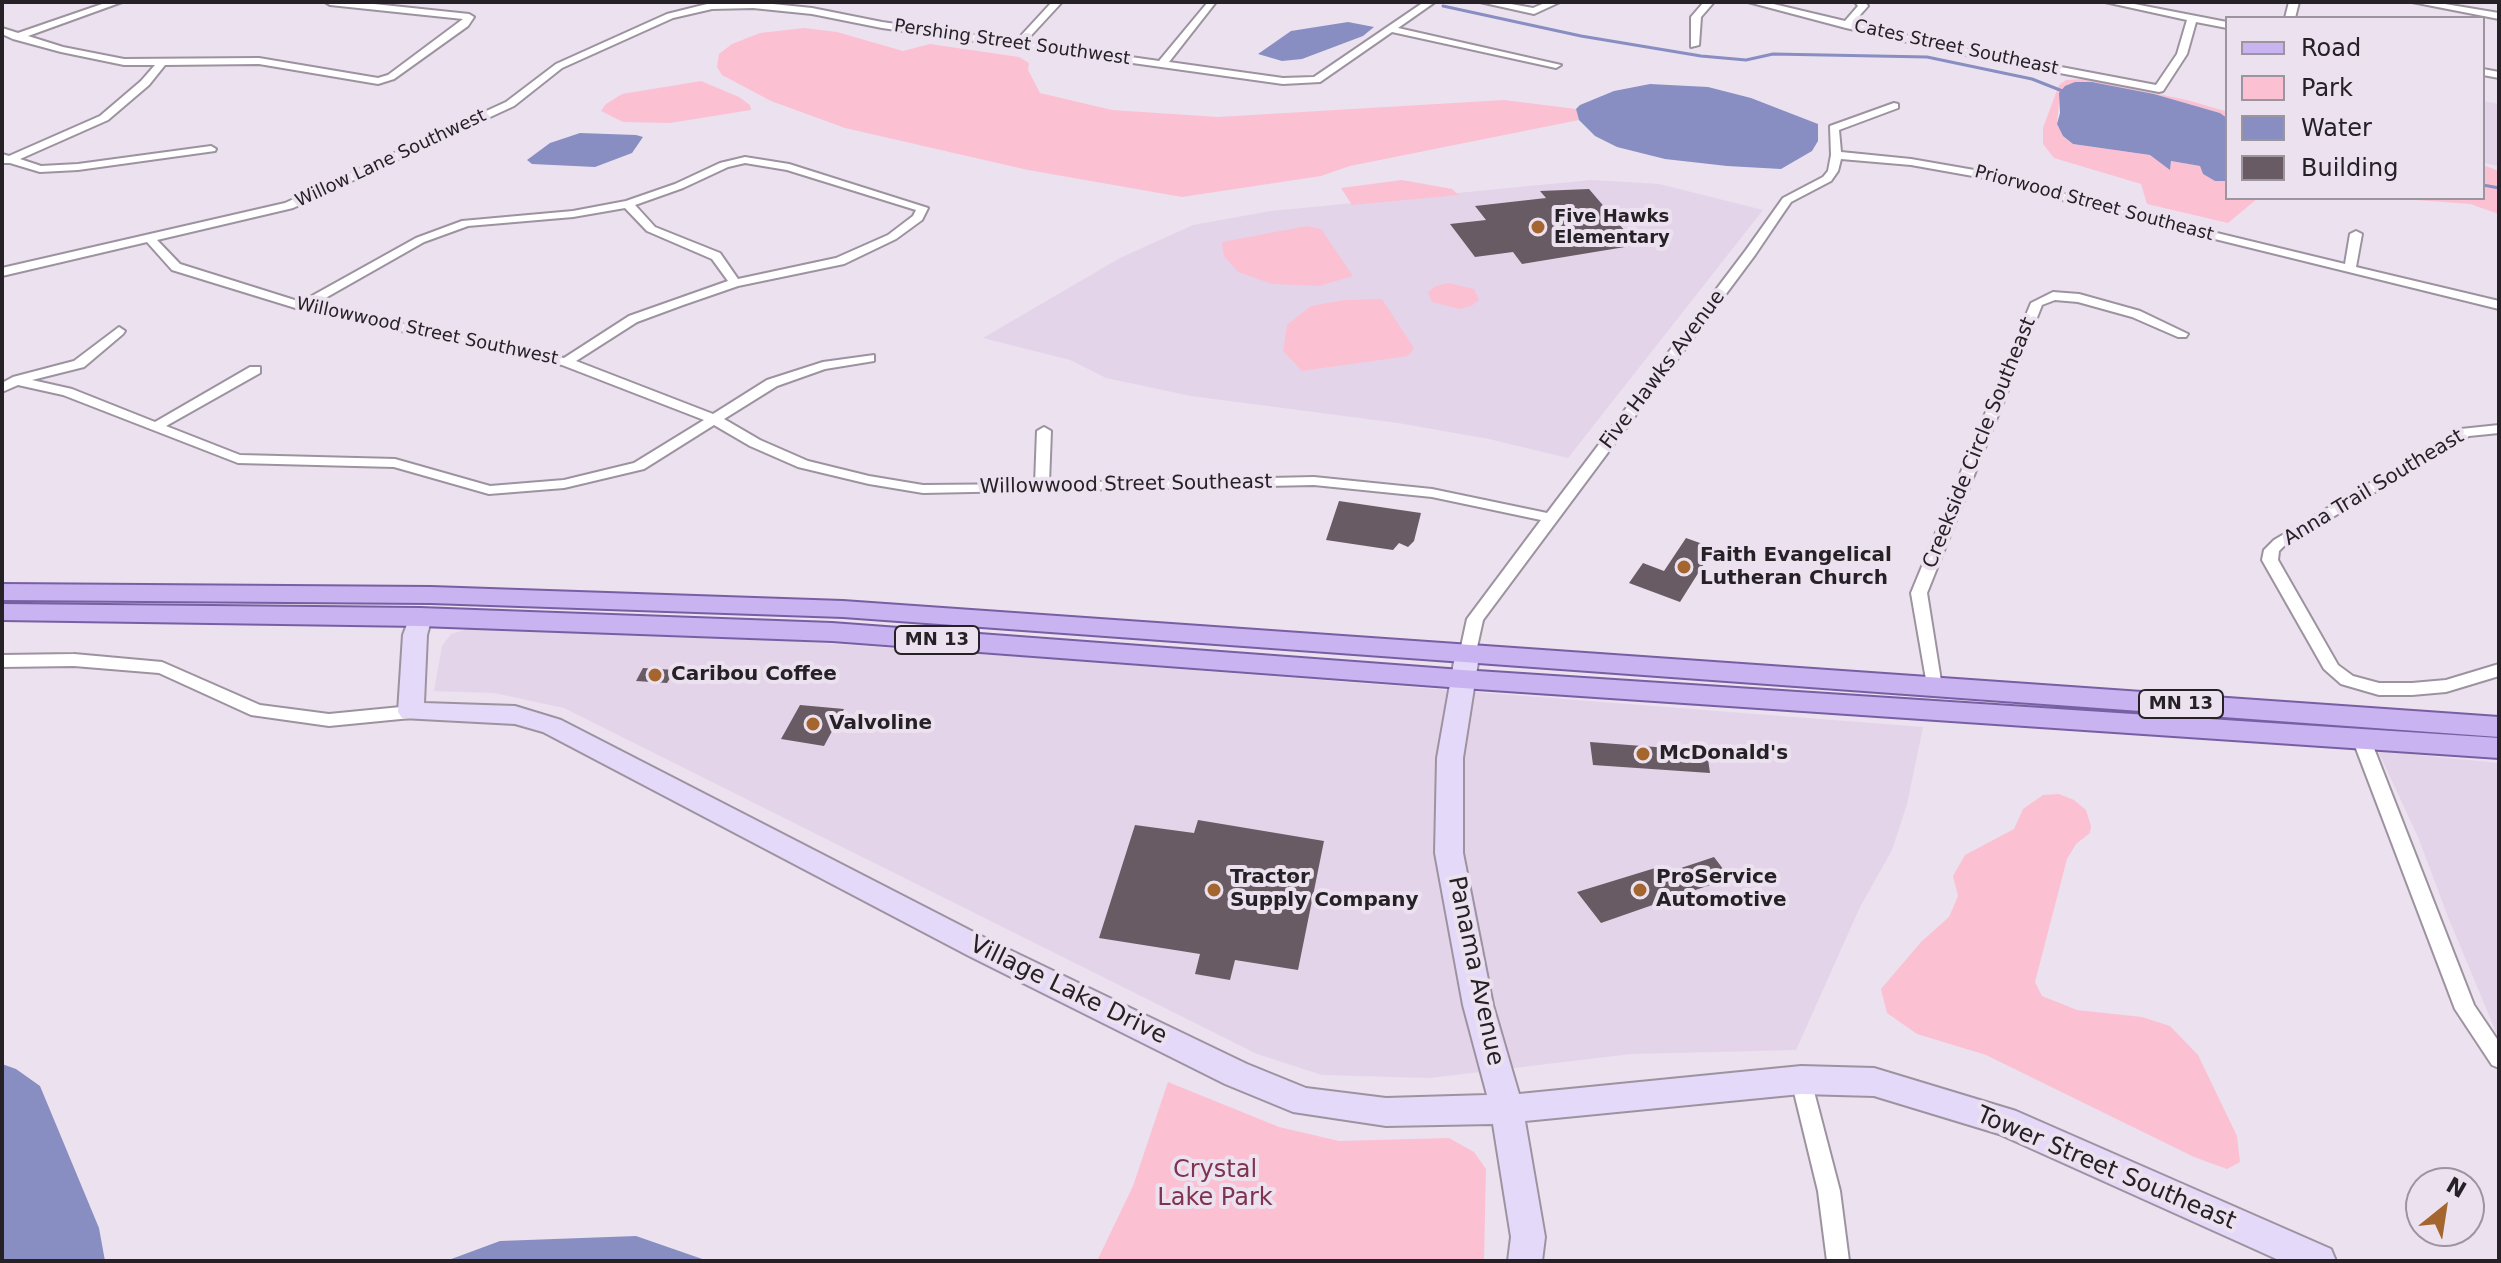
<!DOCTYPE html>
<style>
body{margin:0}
#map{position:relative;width:2501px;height:1263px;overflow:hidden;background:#ece1ef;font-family:"DejaVu Sans",sans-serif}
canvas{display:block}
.frame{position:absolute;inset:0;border:4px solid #252126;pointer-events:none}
.legend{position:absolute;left:2225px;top:16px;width:260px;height:184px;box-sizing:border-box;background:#ece1ef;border:2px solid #9c949f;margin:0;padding:10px 14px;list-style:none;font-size:24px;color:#252126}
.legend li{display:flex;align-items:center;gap:16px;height:40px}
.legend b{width:40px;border:2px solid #9c949f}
.north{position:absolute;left:2405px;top:1167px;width:80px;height:80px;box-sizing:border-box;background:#ece1ef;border:2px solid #9c949f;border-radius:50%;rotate:30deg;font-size:22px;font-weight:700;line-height:32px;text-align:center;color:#252126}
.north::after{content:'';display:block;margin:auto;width:28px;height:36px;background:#a5652e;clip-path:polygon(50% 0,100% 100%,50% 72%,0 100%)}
</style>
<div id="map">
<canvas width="2501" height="1263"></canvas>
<div class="frame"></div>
<ul class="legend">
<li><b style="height:10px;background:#c9b3f0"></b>Road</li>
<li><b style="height:22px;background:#fbc1d2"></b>Park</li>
<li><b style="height:22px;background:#888ec2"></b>Water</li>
<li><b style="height:22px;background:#695b64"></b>Building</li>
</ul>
<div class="north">N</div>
</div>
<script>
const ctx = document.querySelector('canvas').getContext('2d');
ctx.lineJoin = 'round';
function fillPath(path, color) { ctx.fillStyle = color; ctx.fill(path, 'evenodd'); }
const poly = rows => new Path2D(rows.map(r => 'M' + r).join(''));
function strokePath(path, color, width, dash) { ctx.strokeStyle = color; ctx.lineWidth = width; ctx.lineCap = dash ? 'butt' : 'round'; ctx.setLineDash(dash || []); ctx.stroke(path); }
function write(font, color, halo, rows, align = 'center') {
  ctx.font = font + ' "DejaVu Sans",sans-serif'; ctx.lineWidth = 8; ctx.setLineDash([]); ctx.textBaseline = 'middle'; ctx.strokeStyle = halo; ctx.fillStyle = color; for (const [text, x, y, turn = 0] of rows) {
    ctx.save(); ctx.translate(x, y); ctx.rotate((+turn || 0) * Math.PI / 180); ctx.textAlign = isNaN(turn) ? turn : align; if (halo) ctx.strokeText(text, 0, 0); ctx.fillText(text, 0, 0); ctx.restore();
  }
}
const built = poly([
 [2483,101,2499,104,2499,166,2483,163],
 [1592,180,1659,184,1763,210,1568,458,1489,439,1398,423,1191,396,1106,378,1070,360,983,338,1120,258,1193,225,1271,211],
 [471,628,731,637,1025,657,1923,727,1907,804,1892,850,1860,907,1796,1050,1631,1054,1430,1078,1322,1075,1257,1054,564,708,494,693,434,691,442,646,451,634],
 [2378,751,2499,763,2499,1039,2448,917,2418,837]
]);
const green = poly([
 [804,28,837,32,903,51,930,44,1019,57,1029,63,1028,70,1040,93,1112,110,1218,117,1504,100,1576,109,1579,120,1350,166,1321,176,1182,197,1028,170,845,128,771,101,722,75,717,67,719,54,732,44,760,33],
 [2085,79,2187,100,2225,111,2227,118,2220,113,2154,94,2092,82,2075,82,2060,93,2057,124,2063,136,2073,144,2150,155,2170,169,2171,161,2200,166,2203,174,2215,181,2227,181,2227,198,2258,198,2228,223,2147,204,2141,184,2054,158,2043,144,2043,128,2059,85,2066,80],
 [701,81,739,97,750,105,751,110,670,123,623,122,601,111,606,104,622,94],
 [2483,165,2499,171,2499,214,2470,204,2388,198,2483,198],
 [1402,180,1452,189,1459,195,1352,205,1341,188],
 [1307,226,1321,229,1353,276,1319,286,1272,284,1238,272,1224,256,1222,242],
 [1449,283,1474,289,1479,300,1471,306,1459,309,1432,302,1428,292,1436,286],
 [1382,299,1414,348,1408,356,1302,371,1283,351,1287,325,1311,306,1344,300],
 [2059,794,2074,800,2086,810,2091,826,2090,833,2076,844,2067,859,2035,982,2042,996,2077,1010,2142,1017,2170,1026,2198,1055,2237,1136,2240,1162,2227,1169,2194,1157,1986,1055,1917,1034,1887,1013,1881,989,1921,942,1949,917,1958,896,1953,876,1965,855,2014,829,2023,809,2043,795],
 [1168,1082,1279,1127,1339,1141,1449,1138,1474,1152,1486,1169,1484,1261,1097,1261,1133,1186]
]);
const water = poly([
 [1348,22,1374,27,1363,36,1302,59,1282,61,1258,54,1291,31],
 [2075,82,2092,82,2154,94,2220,113,2227,118,2227,181,2215,181,2203,174,2200,166,2171,161,2170,170,2150,155,2073,144,2063,136,2057,124,2060,113,2059,93,2065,86],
 [1650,84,1708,87,1751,98,1818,124,1818,141,1812,151,1781,169,1727,166,1665,159,1617,147,1595,136,1579,120,1576,109,1580,105,1614,91],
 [580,133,636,135,643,137,632,153,595,167,532,164,527,160,550,143],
 [2,1064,16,1069,40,1086,99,1228,105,1261,2,1261],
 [636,1236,708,1261,446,1261,500,1241]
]);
const stream = poly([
 [1443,6,1581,36,1701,56,1746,60,1773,54,1927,57,2032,79,2065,92],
 [2483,185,2499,188]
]);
const building = poly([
 [1589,189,1637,245,1522,264,1513,252,1475,257,1450,224,1486,220,1475,206,1546,198,1540,191],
 [1339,501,1421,513,1414,541,1408,547,1399,543,1393,550,1326,540],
 [1686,538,1714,548,1680,602,1629,583,1643,563,1664,571],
 [643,668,675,670,667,683,636,681],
 [800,705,844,709,824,746,781,739],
 [1590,742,1694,750,1695,758,1708,759,1710,773,1593,765],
 [1198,820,1324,841,1298,970,1235,960,1230,980,1195,974,1200,954,1099,938,1135,825,1194,833],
 [1714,857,1730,878,1601,923,1577,892,1665,865,1669,872]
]);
const street = poly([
 [108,2,122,2,28,36,63,47,124,59,259,58,378,78,388,75,463,19,330,5,325,2,355,2,469,14,474,17,468,26,394,79,378,84,259,64,165,65,149,85,108,120,20,159,41,166,78,164,211,146,216,149,215,151,78,170,40,172,10,163,2,163,2,154,9,156,100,116,141,81,155,65,124,65,61,52,13,39,2,34,2,28,18,33,108,2],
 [707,2,753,2,812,8,882,22,1016,41,1052,2,1062,2,1025,42,1159,61,1208,2,1216,2,1169,62,1283,78,1314,77,1424,2,1435,2,1398,28,1561,65,1556,68,1392,32,1320,82,1283,84,882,28,812,14,753,8,712,9,673,18,562,68,514,106,293,208,157,240,180,264,301,302,416,238,462,221,573,211,626,201,675,184,720,163,745,157,789,164,928,208,922,220,896,239,844,264,738,286,683,305,637,322,576,361,713,414,767,380,823,362,874,355,874,361,825,369,777,386,724,419,760,440,808,461,869,476,923,485,1035,484,1037,431,1044,427,1051,431,1049,483,1314,477,1432,489,1547,513,1746,250,1783,198,1823,177,1828,171,1831,155,1830,126,1894,103,1898,104,1898,108,1839,130,1841,152,1911,159,2003,175,2097,204,2345,264,2350,234,2356,231,2362,234,2356,267,2499,301,2499,309,2089,208,2001,181,1911,165,1841,159,1838,171,1831,181,1791,202,1782,215,1755,255,1483,620,1475,656,1467,662,1459,656,1467,619,1541,520,1432,497,1314,485,923,493,869,484,798,467,750,446,714,425,644,469,564,488,489,494,394,467,238,463,63,395,18,385,2,392,2,383,13,377,74,361,119,327,125,331,123,334,84,367,32,380,72,389,155,422,250,367,260,367,260,373,166,426,240,455,395,459,490,486,564,480,634,463,704,420,562,365,302,310,172,270,147,242,2,276,2,268,285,203,506,102,556,64,667,14,707,4,707,2],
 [745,163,787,170,916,210,913,216,888,235,836,258,738,279,720,253,655,227,635,205,683,188,728,167,745,163],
 [625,208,647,231,712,259,728,281,629,316,564,358,313,305,424,242,468,226,573,217,625,208],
 [1480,2,1500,2,1533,8,1547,2,1560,2,1534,14,1480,2],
 [1704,2,1714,2,1701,17,1699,45,1691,47,1691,17,1704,2],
 [1748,2,1765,2,1845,21,1858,6,1855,2,1865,2,1868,6,1853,23,1966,49,2156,85,2177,54,2187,20,2105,2,2124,2,2227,22,2227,28,2196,22,2187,54,2163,91,2159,92,1966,55,1846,28,1748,2],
 [2289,2,2299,2,2295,18,2285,18,2289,2],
 [2412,2,2433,2,2499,13,2499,19,2412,2],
 [2483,69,2499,72,2499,78,2483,75,2483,69],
 [2053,292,2079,294,2140,311,2188,334,2186,337,2178,337,2132,317,2078,302,2055,300,2042,305,1927,593,1942,687,1940,691,1928,691,1911,593,2031,303,2053,292],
 [2499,425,2499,433,2469,436,2284,546,2279,551,2278,560,2338,665,2353,676,2379,683,2412,683,2446,680,2499,664,2499,676,2446,692,2412,695,2379,695,2341,684,2324,669,2262,560,2264,550,2274,540,2461,429,2499,425],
 [74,654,162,662,260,705,329,714,411,706,417,708,419,712,417,716,411,718,329,726,251,715,159,673,74,666,2,667,2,655,74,654],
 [2361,732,2367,734,2370,738,2474,1005,2499,1042,2499,1068,2492,1065,2455,1009,2352,738,2355,734,2361,732],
 [1801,1071,1808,1074,1811,1080,1840,1191,1849,1261,1827,1261,1818,1191,1791,1080,1794,1074,1801,1071]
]);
const secondary = poly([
 [420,609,428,611,432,617,427,635,424,703,515,706,561,720,989,940,1247,1064,1306,1088,1386,1098,1487,1095,1463,1005,1435,853,1437,758,1455,656,1458,650,1467,648,1476,650,1479,656,1463,758,1463,853,1493,1005,1519,1094,1801,1066,1874,1068,2016,1111,2331,1249,2336,1261,2281,1261,1999,1134,1874,1096,1801,1094,1525,1121,1545,1237,1542,1261,1508,1261,1511,1237,1493,1124,1386,1126,1293,1112,1225,1084,969,956,543,732,515,724,402,718,398,712,403,635,412,611,420,609]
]);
const primary = poly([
 [2,584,431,587,843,601,2499,717,2499,737,843,617,431,603,2,600,2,584],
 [2,604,420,608,832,623,1462,670,2499,738,2499,758,1462,688,832,641,420,626,2,620,2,604]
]);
const markers = [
 [1538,227,8,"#a5652e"],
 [1684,567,8,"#a5652e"],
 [655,675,8,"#a5652e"],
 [813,724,8,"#a5652e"],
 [1643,754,8,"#a5652e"],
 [1214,890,8,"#a5652e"],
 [1640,890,8,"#a5652e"]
];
const farStreetnames = [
 ["Pershing Street Southwest",1012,43,8],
 ["Cates Street Southeast",1956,48,12],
 ["Willow Lane Southwest",391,159,-25],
 ["Priorwood Street Southeast",2094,204,15],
 ["Willowwood Street Southwest",427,332,12]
];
const farPoinames = [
 ["Five Hawks",1554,217],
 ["Elementary",1554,238]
];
const shields = [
 [937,640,84],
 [2181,704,84]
];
const shieldNames = [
 ["MN 13",937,640],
 ["MN 13",2181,704]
];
const streetNames = [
 ["Five Hawks Avenue",1663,370,-53],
 ["Creekside Circle Southeast",1980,443,-68],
 ["Willowwood Street Southeast",1126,485,-1],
 ["Anna Trail Southeast",2374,488,-31]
];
const poiNames = [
 ["Faith Evangelical",1700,556],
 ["Lutheran Church",1700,579],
 ["Caribou Coffee",671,675],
 ["Valvoline",829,724],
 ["McDonald's",1659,754],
 ["Tractor",1230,878],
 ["Supply Company",1230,901],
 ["ProService",1656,878],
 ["Automotive",1656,901]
];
const nearStreetnames = [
 ["Panama Avenue",1475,971,78],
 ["Village Lake Drive",1068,991,26],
 ["Tower Street Southeast",2106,1169,23]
];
const nearParknames = [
 ["Crystal",1215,1171],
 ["Lake Park",1215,1199]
];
fillPath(built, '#e4d4e9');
fillPath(green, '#fbc1d2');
fillPath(water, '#888ec2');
strokePath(stream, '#888ec2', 3);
fillPath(building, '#695b64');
strokePath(street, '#9d93a0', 4);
strokePath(secondary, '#9d93a0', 4);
strokePath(primary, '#785fa3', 4);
fillPath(street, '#fff');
fillPath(secondary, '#e4d9f8');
fillPath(primary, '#c9b3f0');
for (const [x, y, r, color] of markers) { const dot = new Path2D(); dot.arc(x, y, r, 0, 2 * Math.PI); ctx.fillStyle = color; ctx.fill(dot); strokePath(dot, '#ece1ef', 3); }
write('18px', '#252126', '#ece1ef', farStreetnames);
write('bold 18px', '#252126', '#ece1ef', farPoinames, 'left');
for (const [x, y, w] of shields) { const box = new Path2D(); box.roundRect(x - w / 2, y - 14, w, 28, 6); ctx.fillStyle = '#ece1ef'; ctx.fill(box); strokePath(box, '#252126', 2); }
write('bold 18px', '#252126', null, shieldNames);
write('20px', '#252126', '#ece1ef', streetNames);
write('bold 20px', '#252126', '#ece1ef', poiNames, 'left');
write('24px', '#252126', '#ece1ef', nearStreetnames);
write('24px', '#7e3450', '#ece1ef', nearParknames);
</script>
